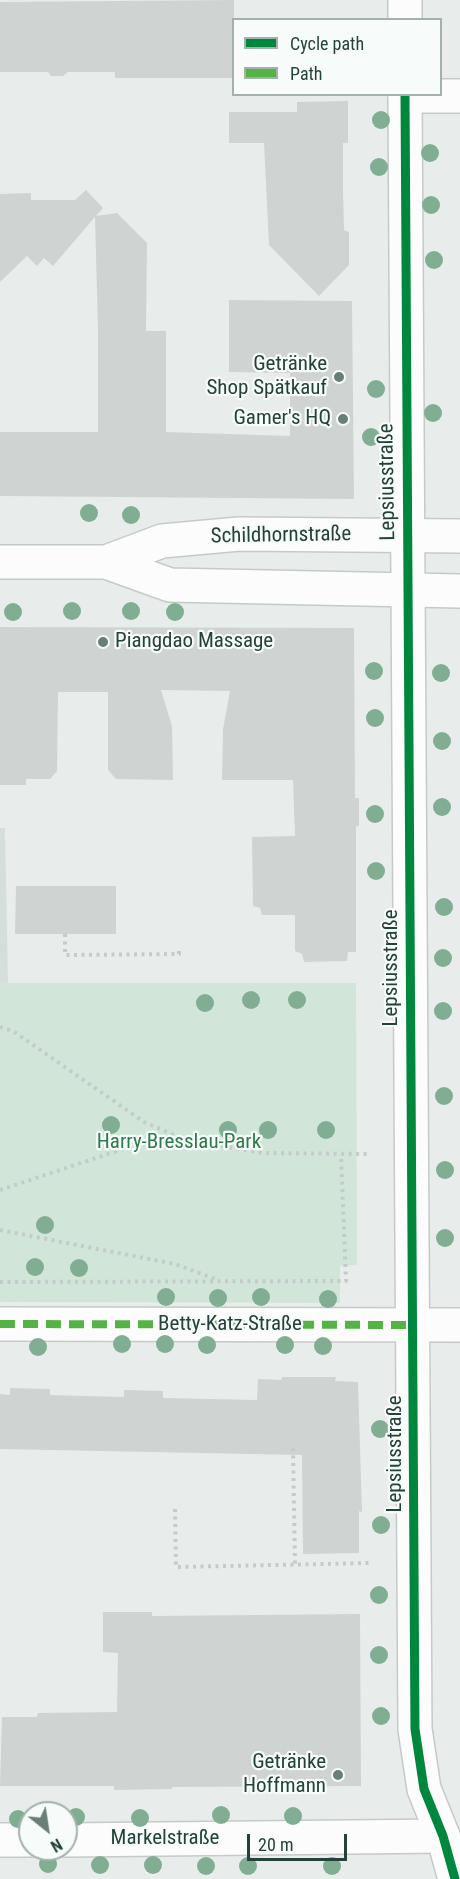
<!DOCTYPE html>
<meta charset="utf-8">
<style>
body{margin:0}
#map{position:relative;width:460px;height:1879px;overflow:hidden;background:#e8edeb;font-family:"Roboto Condensed",sans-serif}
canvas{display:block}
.legend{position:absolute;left:232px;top:18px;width:210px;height:78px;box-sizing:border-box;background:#f7fbf9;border:2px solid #a3b1ad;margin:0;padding:8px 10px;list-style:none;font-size:18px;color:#24423a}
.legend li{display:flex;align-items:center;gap:12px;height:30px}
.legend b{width:30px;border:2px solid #a3b1ad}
.north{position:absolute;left:18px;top:1801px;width:60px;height:60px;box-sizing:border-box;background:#f7fbf9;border:2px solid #a3b1ad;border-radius:50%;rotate:150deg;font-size:16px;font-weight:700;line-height:24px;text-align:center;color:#24423a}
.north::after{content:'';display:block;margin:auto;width:21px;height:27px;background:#697e78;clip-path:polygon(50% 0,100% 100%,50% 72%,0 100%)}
.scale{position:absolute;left:247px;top:1834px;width:100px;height:27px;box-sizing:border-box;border:3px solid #24423a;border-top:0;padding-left:8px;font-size:18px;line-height:21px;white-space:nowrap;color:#24423a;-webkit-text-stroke:4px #f7fbf9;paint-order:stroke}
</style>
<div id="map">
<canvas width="460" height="1879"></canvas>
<ul class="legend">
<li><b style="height:8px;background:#00873e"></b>Cycle path</li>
<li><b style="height:8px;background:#55b346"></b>Path</li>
</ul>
<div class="north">N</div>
<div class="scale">20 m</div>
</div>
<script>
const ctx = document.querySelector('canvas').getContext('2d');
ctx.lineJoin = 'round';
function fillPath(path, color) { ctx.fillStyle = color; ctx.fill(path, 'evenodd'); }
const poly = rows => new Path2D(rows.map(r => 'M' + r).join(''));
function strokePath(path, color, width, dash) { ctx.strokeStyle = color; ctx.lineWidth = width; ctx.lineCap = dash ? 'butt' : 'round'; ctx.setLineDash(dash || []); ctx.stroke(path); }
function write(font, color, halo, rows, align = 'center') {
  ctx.font = font + ' "Roboto Condensed",sans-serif'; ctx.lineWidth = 4.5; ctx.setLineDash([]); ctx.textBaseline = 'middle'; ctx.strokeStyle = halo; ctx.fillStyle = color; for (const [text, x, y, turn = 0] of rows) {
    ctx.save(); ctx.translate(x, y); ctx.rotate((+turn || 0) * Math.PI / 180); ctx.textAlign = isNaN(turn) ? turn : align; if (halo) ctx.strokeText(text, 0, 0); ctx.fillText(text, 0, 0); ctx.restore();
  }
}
const built = poly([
 [0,828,5,828,8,983,0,983]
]);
const green = poly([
 [0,983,356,983,357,1265,340,1266,340,1303,0,1302]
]);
const building = poly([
 [234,0,234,78,115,78,115,72,68,72,63,76,51,76,48,72,0,72,0,2],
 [348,101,348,143,343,143,343,191,344,230,349,232,349,265,319,296,269,245,264,143,229,143,229,112,297,112,297,102],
 [86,190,103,208,96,216,117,213,147,243,146,331,166,331,166,432,290,436,290,373,229,372,229,300,352,301,354,499,0,496,0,432,98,432,98,331,95,217,53,266,44,258,37,266,27,256,0,282,0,194,31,193,31,200,75,200],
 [0,627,354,628,355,798,359,798,359,826,356,826,356,952,348,952,347,961,304,962,302,954,295,951,295,915,262,915,260,908,253,906,252,837,295,836,293,780,222,780,223,729,230,691,161,690,172,726,173,780,116,779,108,770,108,692,58,692,57,771,50,779,26,779,26,785,0,785],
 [16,886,116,886,116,934,15,934],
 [282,1377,336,1377,335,1381,358,1382,362,1512,359,1511,359,1553,303,1554,302,1455,0,1449,0,1394,10,1395,10,1388,50,1389,50,1395,124,1397,124,1390,163,1391,163,1398,257,1400,258,1379,281,1380],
 [103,1612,152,1612,152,1616,360,1614,361,1786,172,1787,172,1789,114,1790,114,1786,0,1786,2,1717,37,1717,38,1713,117,1712,118,1653,103,1652]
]);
const path = poly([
 [65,934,65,955,179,954,179,947],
 [0,1027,13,1031,144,1122,186,1140,263,1153,368,1154],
 [0,1190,123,1149,154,1142,186,1140],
 [0,1230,175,1264,218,1280],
 [0,1282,346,1281,341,1155],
 [293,1448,295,1565],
 [175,1509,176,1567,371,1563]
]);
const minor = poly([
 [405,96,460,96],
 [0,1324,460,1325],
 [0,1840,30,1840],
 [66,1840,443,1836]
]);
const tertiary = poly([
 [405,0,405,20],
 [405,94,415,1729,424,1789,443,1836,455,1879]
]);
const secondary = poly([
 [0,562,106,562,170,585,460,591],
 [106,562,162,541,239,534,460,536]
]);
const quiet = poly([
 [0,1324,413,1325]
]);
const cycleway = poly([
 [405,94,415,1729,424,1789,443,1836,455,1879]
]);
const trees = [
 [381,120],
 [430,153],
 [379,167],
 [431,205],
 [434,260],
 [376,389],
 [433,413],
 [371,437],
 [89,513],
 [131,515],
 [72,611],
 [131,611],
 [13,612],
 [175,612],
 [374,671],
 [441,673],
 [375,718],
 [442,741],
 [442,807],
 [375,814],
 [376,871],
 [444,907],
 [443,958],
 [251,1000],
 [297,1000],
 [205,1003],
 [443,1011],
 [444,1096],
 [111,1125],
 [228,1130],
 [268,1130],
 [326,1130],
 [445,1170],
 [45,1225],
 [445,1238],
 [35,1267],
 [79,1268],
 [166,1297],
 [261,1297],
 [218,1298],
 [328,1299],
 [122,1344],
 [165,1344],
 [207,1345],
 [285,1345],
 [323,1346],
 [38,1347],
 [380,1429],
 [381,1525],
 [379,1595],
 [379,1655],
 [381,1716],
 [221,1815],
 [293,1816],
 [76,1817],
 [140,1818],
 [18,1819],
 [48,1864],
 [100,1865],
 [153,1865],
 [206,1866],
 [248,1866],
 [332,1866]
];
const markers = [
 [339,377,6,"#697e78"],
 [343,419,6,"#697e78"],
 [103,642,6,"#697e78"],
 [338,1775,6,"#697e78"]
];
const poiNames = [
 ["Getränke",327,365],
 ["Shop Spätkauf",327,389],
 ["Gamer's HQ",331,419],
 ["Piangdao Massage",115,642,"left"],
 ["Getränke",326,1763],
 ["Hoffmann",326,1787]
];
const streetNames = [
 ["Lepsiusstraße",388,482,-91],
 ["Schildhornstraße",281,536,-1],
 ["Lepsiusstraße",392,968,-90],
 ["Betty-Katz-Straße",230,1325],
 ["Lepsiusstraße",396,1454,-90],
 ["Markelstraße",165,1839]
];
const parkNames = [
 ["Harry-Bresslau-Park",179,1143]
];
fillPath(built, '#d6dedb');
fillPath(green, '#d1e6d8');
fillPath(building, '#cfd4d2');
strokePath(minor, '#c5cac8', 36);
strokePath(tertiary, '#c5cac8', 36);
strokePath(secondary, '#c3cbc8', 36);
strokePath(path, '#c3ccca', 4, [3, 4.5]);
strokePath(minor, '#fcfcfc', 33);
strokePath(tertiary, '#fcfcfc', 33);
strokePath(secondary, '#fcfcfc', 33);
strokePath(quiet, '#55b346', 8, [15, 8]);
strokePath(cycleway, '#00873e', 9);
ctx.fillStyle = '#81ae93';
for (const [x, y] of trees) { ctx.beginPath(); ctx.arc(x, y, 9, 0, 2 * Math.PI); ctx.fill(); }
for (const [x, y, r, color] of markers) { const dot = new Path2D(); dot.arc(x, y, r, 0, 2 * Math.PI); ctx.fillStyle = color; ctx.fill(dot); strokePath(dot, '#f7fbf9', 2); }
write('21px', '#24423a', '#f7fbf9', poiNames, 'right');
write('21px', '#24423a', '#f7fbf9', streetNames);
write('21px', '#2d7a4b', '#f7fbf9', parkNames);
</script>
